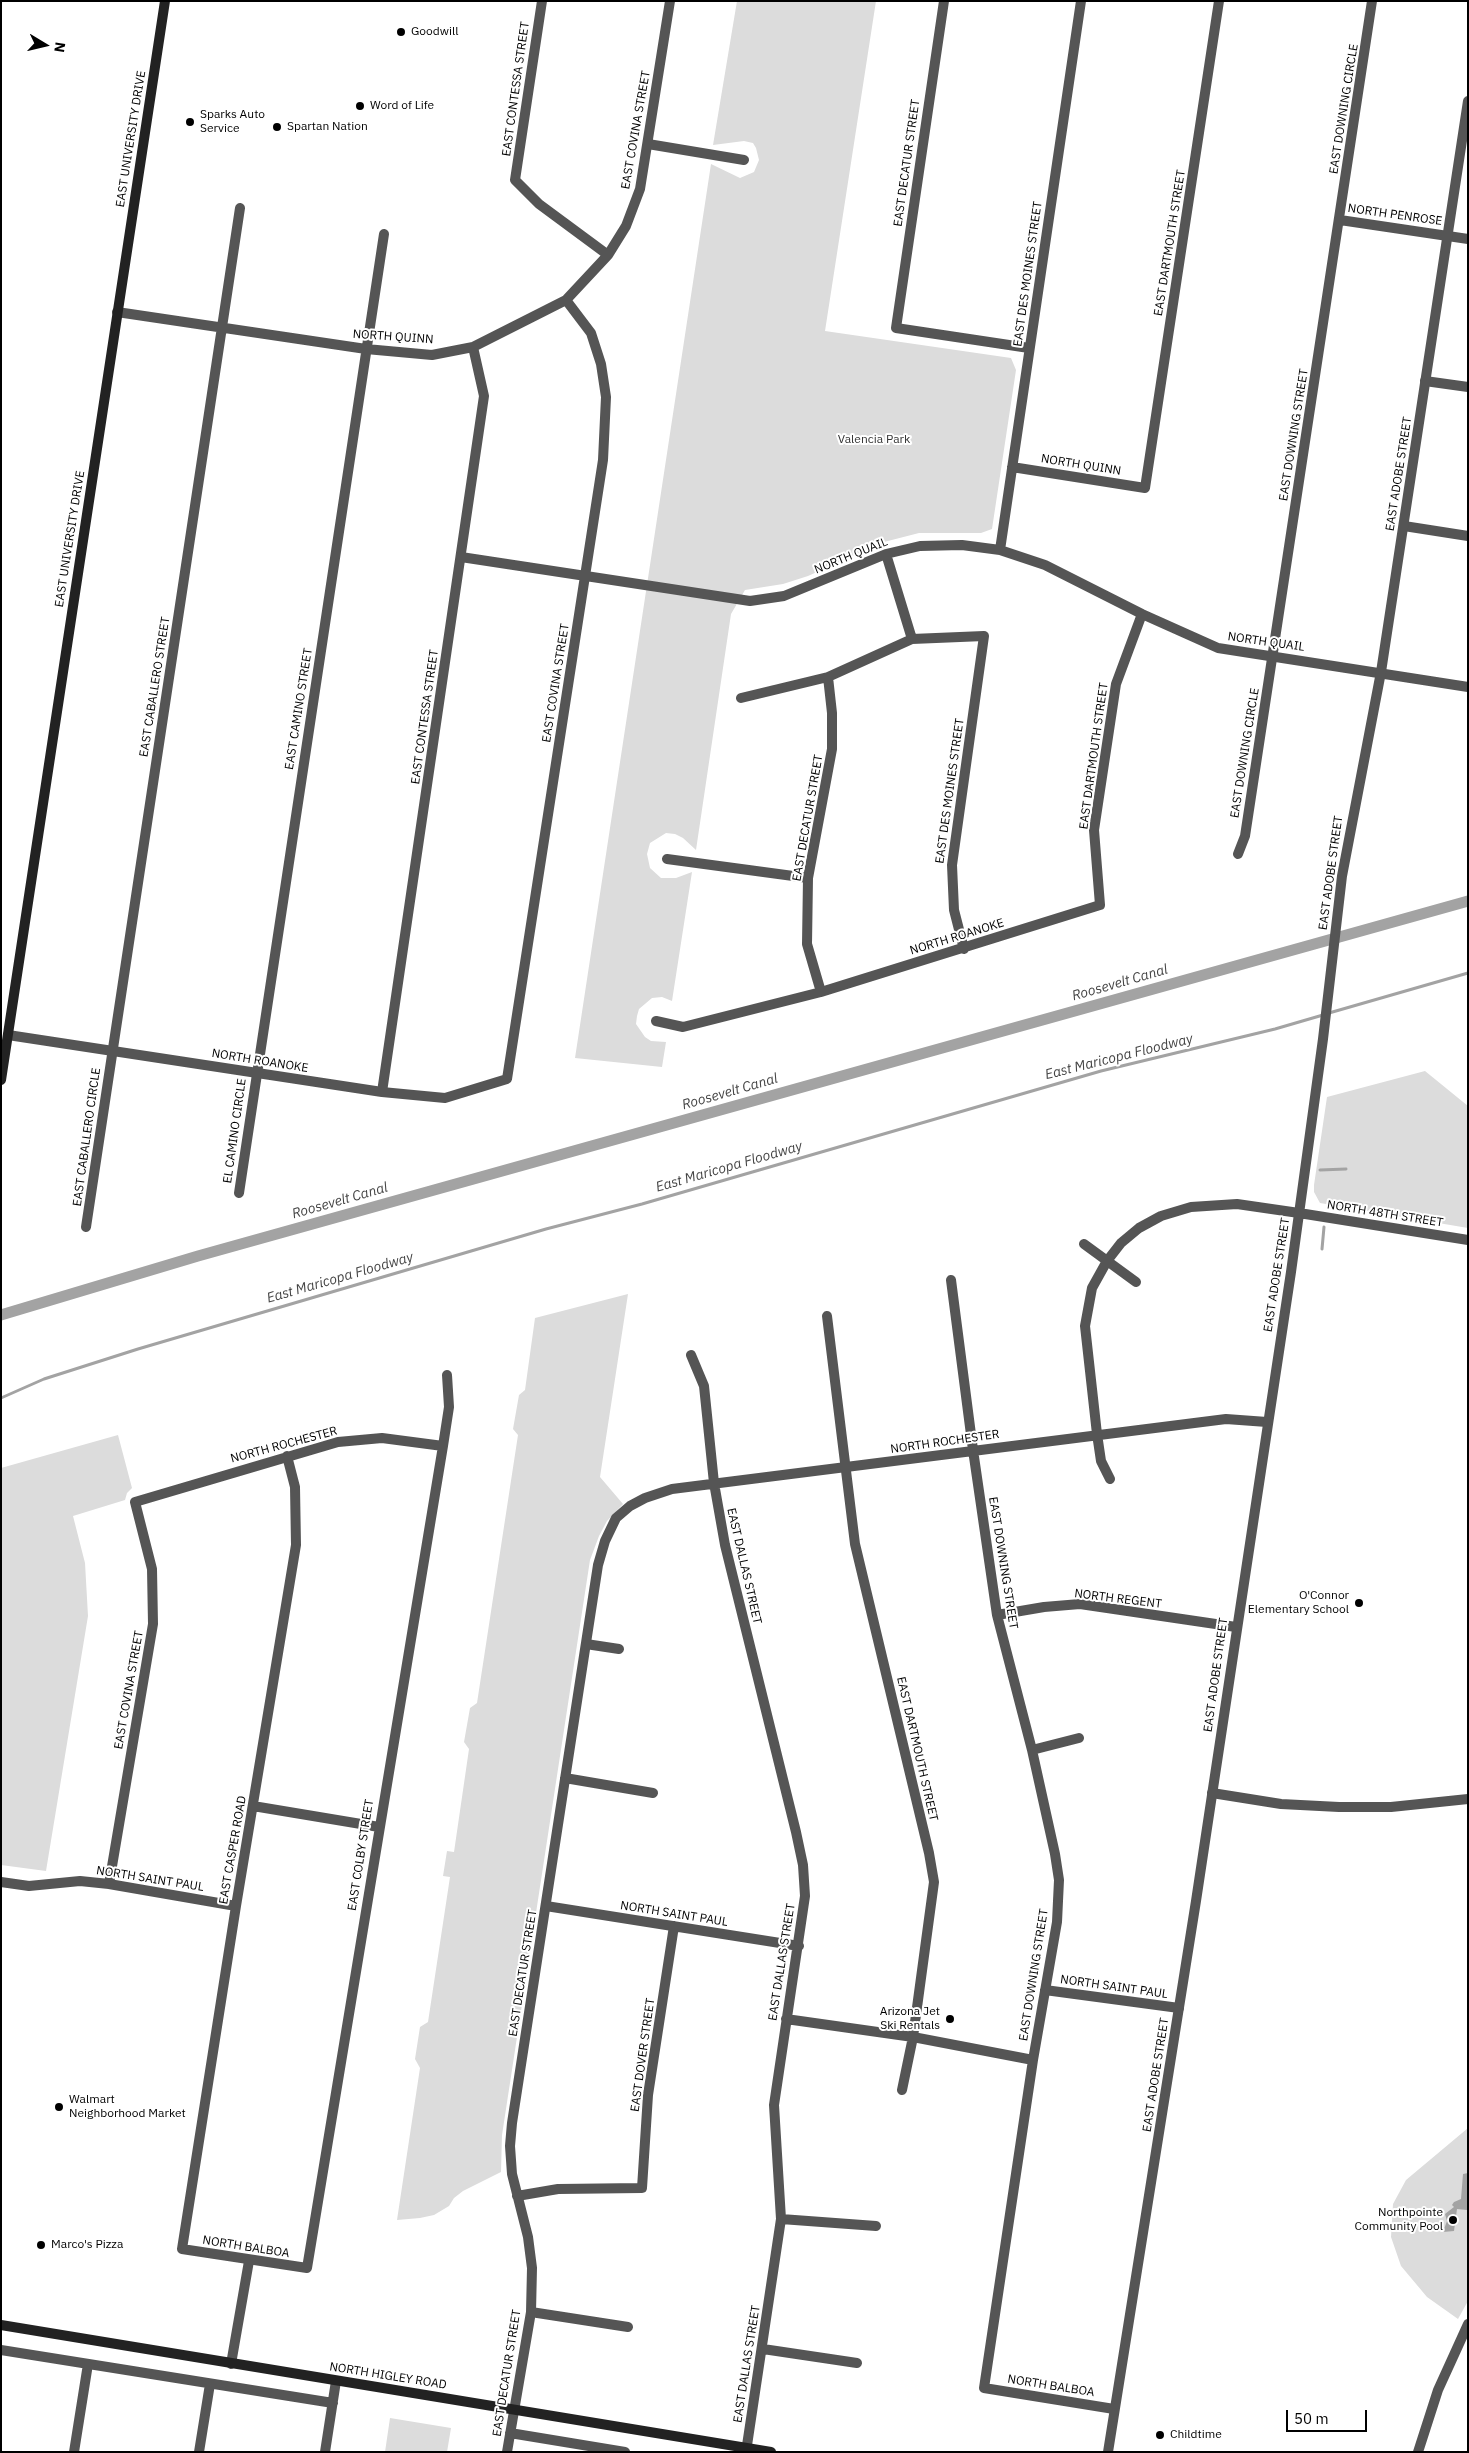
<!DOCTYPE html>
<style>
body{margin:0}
#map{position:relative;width:1469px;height:2453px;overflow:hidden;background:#fff;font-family:"IBM Plex Sans",sans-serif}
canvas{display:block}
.frame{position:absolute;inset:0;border:2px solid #000;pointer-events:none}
.north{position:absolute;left:20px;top:20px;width:50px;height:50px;-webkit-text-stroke:4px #fff;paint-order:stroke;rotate:99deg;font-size:14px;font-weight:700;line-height:20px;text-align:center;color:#000}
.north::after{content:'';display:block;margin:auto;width:18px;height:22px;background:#000;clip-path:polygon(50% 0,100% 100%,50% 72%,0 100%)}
.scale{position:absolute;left:1286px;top:2410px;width:81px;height:22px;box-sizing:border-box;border:2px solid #000;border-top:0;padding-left:6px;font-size:15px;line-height:18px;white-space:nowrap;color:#000;-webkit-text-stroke:4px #fff;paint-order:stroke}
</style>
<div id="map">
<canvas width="1469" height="2453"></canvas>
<div class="frame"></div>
<div class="north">N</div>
<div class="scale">50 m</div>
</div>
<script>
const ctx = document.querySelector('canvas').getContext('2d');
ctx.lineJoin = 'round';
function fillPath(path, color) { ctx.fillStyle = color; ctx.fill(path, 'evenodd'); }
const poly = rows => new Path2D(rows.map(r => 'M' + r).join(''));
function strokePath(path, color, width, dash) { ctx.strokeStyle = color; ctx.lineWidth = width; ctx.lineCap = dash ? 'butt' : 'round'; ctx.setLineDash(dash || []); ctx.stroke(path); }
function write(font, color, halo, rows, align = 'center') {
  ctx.font = font + ' "IBM Plex Sans",sans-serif'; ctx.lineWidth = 4; ctx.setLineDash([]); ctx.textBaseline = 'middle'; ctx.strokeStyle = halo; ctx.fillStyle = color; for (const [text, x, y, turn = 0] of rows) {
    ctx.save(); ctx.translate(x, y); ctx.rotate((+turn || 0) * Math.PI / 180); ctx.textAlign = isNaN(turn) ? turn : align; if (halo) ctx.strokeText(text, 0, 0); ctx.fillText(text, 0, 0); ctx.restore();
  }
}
const green = poly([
 [737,1,876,1,825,331,1011,358,1016,370,992,529,981,533,919,533,884,542,808,576,783,584,745,590,731,614,696,850,683,838,675,834,666,833,650,843,647,854,650,868,661,878,676,878,692,872,672,1001,662,997,652,998,639,1009,637,1016,636,1024,645,1037,651,1041,666,1042,662,1067,575,1058,711,164,740,178,754,172,759,160,756,148,753,143,744,141,713,145],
 [1425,1071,1468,1106,1468,1228,1320,1203,1314,1192,1314,1185,1327,1097],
 [628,1294,600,1477,623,1504,607,1521,599,1536,590,1560,502,2135,501,2172,463,2191,454,2198,449,2206,434,2215,420,2218,397,2220,420,2068,415,2059,420,2027,428,2022,450,1877,443,1876,447,1851,454,1852,469,1749,464,1742,470,1708,477,1703,518,1435,513,1429,519,1395,525,1390,535,1318],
 [118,1435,132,1488,127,1493,125,1500,73,1516,85,1563,88,1616,46,1871,1,1865,1,1468],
 [1468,2128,1468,2301,1458,2319,1427,2297,1401,2266,1391,2237,1393,2204,1406,2180],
 [390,2418,451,2428,447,2452,385,2452]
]);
const water = poly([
 [1468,2173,1467,2210,1457,2209,1454,2231,1443,2232,1447,2221,1445,2214,1454,2207,1452,2205,1454,2202,1461,2199,1463,2174]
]);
const stream = poly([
 [1329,1013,1468,973],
 [1320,1170,1346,1169],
 [1322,1249,1324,1227],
 [1,1398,44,1379,138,1349,546,1229,642,1204,1101,1071,1275,1029,1323,1015]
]);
const canal = poly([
 [1,1315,198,1256,1468,901]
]);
const minor = poly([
 [944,1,896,328,1029,348],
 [648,144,744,160],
 [1340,220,1468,239],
 [608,255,626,226,640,189,670,1],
 [117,312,366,349,432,355,473,347,566,300,608,255,539,204,515,180,542,1],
 [1425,381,1468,387],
 [1012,467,1145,488,1219,1],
 [1404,526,1468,536],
 [1000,550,1081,1],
 [886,554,912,639],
 [461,557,750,601,784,596,886,554,920,546,962,545,1000,550,1045,565,1142,614,1218,648,1468,687],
 [741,698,828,677,912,639,984,636,952,865,954,910,964,949],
 [1238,854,1245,836,1372,1],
 [667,859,808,878],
 [821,992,807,944,808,878,832,749,832,713,828,677],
 [656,1021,683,1027,821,992,1100,905,1094,830,1116,684,1142,614],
 [8,1035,382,1092,445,1098,507,1079,603,460,606,397,601,364,591,333,566,300],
 [382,1092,484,396,473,347],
 [239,1193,384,234],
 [86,1227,240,208],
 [1084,1244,1136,1282],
 [951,1280,973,1450,997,1615,1032,1750,1055,1854,1059,1880,1057,1922,1033,2060,984,2388,1114,2409],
 [827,1316,855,1544,929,1853,934,1882,913,2037,902,2090],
 [691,1355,704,1386,714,1483,725,1545,796,1832,803,1865,805,1896,774,2105,781,2219,746,2452],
 [287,1456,295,1487,296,1545,236,1906,182,2249,307,2268,443,1446,449,1407,447,1375],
 [1110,1479,1101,1461,1097,1434,1085,1326,1092,1288,1107,1261,1121,1243,1139,1228,1161,1216,1191,1207,1237,1204,1299,1213],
 [997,1615,1044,1607,1080,1604,1236,1627],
 [586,1644,619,1649],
 [1032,1750,1079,1738],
 [565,1778,653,1793],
 [1212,1793,1281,1804,1339,1807,1391,1807,1468,1799],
 [253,1806,379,1827],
 [1,1882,29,1886,80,1881,109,1884,236,1906],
 [109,1884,153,1624,152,1569,135,1502,338,1442,382,1438,443,1446],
 [546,1906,799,1946],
 [1045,1990,1179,2008],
 [786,2019,913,2037,1033,2060],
 [517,2196,558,2189,642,2188,648,2095,674,1926],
 [781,2219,876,2226],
 [531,2312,628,2327],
 [763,2349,857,2363],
 [1,2350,333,2403],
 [231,2364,249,2261],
 [510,2433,625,2452],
 [74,2452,88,2364],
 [199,2452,210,2384],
 [325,2452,336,2381],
 [507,2452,531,2312,532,2268,528,2237,512,2174,510,2146,512,2123,598,1565,605,1541,616,1518,630,1506,645,1498,672,1489,1226,1419,1267,1422],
 [1418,2452,1438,2390,1468,2324]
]);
const tertiary = poly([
 [1299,1213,1468,1240],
 [1108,2452,1196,1901,1291,1272,1323,1039,1342,876,1381,672,1468,101]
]);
const secondary = poly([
 [1,1080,165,1],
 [1,2325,771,2452]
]);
const markers = [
 [401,32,5,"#000"],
 [360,106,5,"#000"],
 [190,122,5,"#000"],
 [277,127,5,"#000"],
 [1359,1603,5,"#000"],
 [950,2019,5,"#000"],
 [59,2107,5,"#000"],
 [1453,2220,5,"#000"],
 [41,2245,5,"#000"],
 [1160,2435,5,"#000"]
];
const poiNames = [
 ["Goodwill",411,32],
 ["Word of Life",370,106],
 ["Sparks Auto",200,115],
 ["Service",200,129],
 ["Spartan Nation",287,127],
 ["O'Connor",1349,1596,"right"],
 ["Elementary School",1349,1610,"right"],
 ["Arizona Jet",940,2012,"right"],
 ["Ski Rentals",940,2026,"right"],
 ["Walmart",69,2100],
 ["Neighborhood Market",69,2114],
 ["Northpointe",1443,2213,"right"],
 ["Community Pool",1443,2227,"right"],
 ["Marco's Pizza",51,2245],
 ["Childtime",1170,2435]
];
const streetNames = [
 ["EAST CONTESSA STREET",516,89,-82],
 ["EAST DOWNING CIRCLE",1344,109,-81],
 ["EAST COVINA STREET",636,130,-80],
 ["EAST UNIVERSITY DRIVE",131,139,-81],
 ["EAST DECATUR STREET",907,163,-82],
 ["NORTH PENROSE",1395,215,8],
 ["EAST DARTMOUTH STREET",1170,243,-81],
 ["EAST DES MOINES STREET",1028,274,-82],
 ["NORTH QUINN",393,337,4],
 ["EAST DOWNING STREET",1294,435,-81],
 ["NORTH QUINN",1081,465,9],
 ["EAST ADOBE STREET",1399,474,-81],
 ["EAST UNIVERSITY DRIVE",70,539,-81],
 ["NORTH QUAIL",851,556,-22],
 ["NORTH QUAIL",1266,642,8],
 ["EAST COVINA STREET",556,683,-81],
 ["EAST CABALLERO STREET",155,687,-81],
 ["EAST CAMINO STREET",299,709,-81],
 ["EAST CONTESSA STREET",425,717,-82],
 ["EAST DOWNING CIRCLE",1245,753,-81],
 ["EAST DARTMOUTH STREET",1094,756,-82],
 ["EAST DES MOINES STREET",950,791,-82],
 ["EAST DECATUR STREET",808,818,-80],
 ["EAST ADOBE STREET",1331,873,-82],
 ["NORTH ROANOKE",957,937,-17],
 ["NORTH ROANOKE",260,1061,9],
 ["EL CAMINO CIRCLE",235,1131,-82],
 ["EAST CABALLERO CIRCLE",87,1137,-82],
 ["NORTH 48TH STREET",1385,1214,9],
 ["EAST ADOBE STREET",1277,1275,-81],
 ["NORTH ROCHESTER",945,1442,-8],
 ["NORTH ROCHESTER",284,1445,-15],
 ["EAST DOWNING STREET",1003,1563,81],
 ["EAST DALLAS STREET",744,1566,77],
 ["NORTH REGENT",1118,1599,7],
 ["EAST ADOBE STREET",1216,1675,-82],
 ["EAST COVINA STREET",129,1690,-80],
 ["EAST DARTMOUTH STREET",917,1749,77],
 ["EAST CASPER ROAD",233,1850,-80],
 ["EAST COLBY STREET",361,1855,-81],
 ["NORTH SAINT PAUL",150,1879,9],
 ["NORTH SAINT PAUL",674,1914,9],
 ["EAST DALLAS STREET",782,1962,-81],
 ["EAST DECATUR STREET",523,1973,-81],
 ["EAST DOWNING STREET",1034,1975,-81],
 ["NORTH SAINT PAUL",1114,1987,8],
 ["EAST DOVER STREET",643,2055,-82],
 ["EAST ADOBE STREET",1156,2075,-81],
 ["NORTH BALBOA",246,2247,9],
 ["EAST DALLAS STREET",747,2364,-81],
 ["EAST DECATUR STREET",507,2373,-81],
 ["NORTH HIGLEY ROAD",388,2376,9],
 ["NORTH BALBOA",1051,2386,9]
];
const parkNames = [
 ["Valencia Park",874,440]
];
const waterNames = [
 ["Roosevelt Canal",1120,983,-16],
 ["East Maricopa Floodway",1119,1057,-14],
 ["Roosevelt Canal",730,1092,-16],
 ["East Maricopa Floodway",729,1167,-16],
 ["Roosevelt Canal",340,1201,-16],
 ["East Maricopa Floodway",340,1278,-16]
];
fillPath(green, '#dcdcdc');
fillPath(water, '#a3a3a3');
strokePath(stream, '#a3a3a3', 3);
strokePath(canal, '#a3a3a3', 11);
strokePath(minor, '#555', 10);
strokePath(tertiary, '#555', 10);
strokePath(secondary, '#222', 10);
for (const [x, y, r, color] of markers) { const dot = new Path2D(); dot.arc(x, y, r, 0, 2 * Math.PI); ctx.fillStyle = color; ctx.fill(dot); strokePath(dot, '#fff', 2); }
write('12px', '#000', '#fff', poiNames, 'left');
write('12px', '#000', '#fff', streetNames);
write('12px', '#333', '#fff', parkNames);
write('italic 14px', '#444', '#fff', waterNames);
</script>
